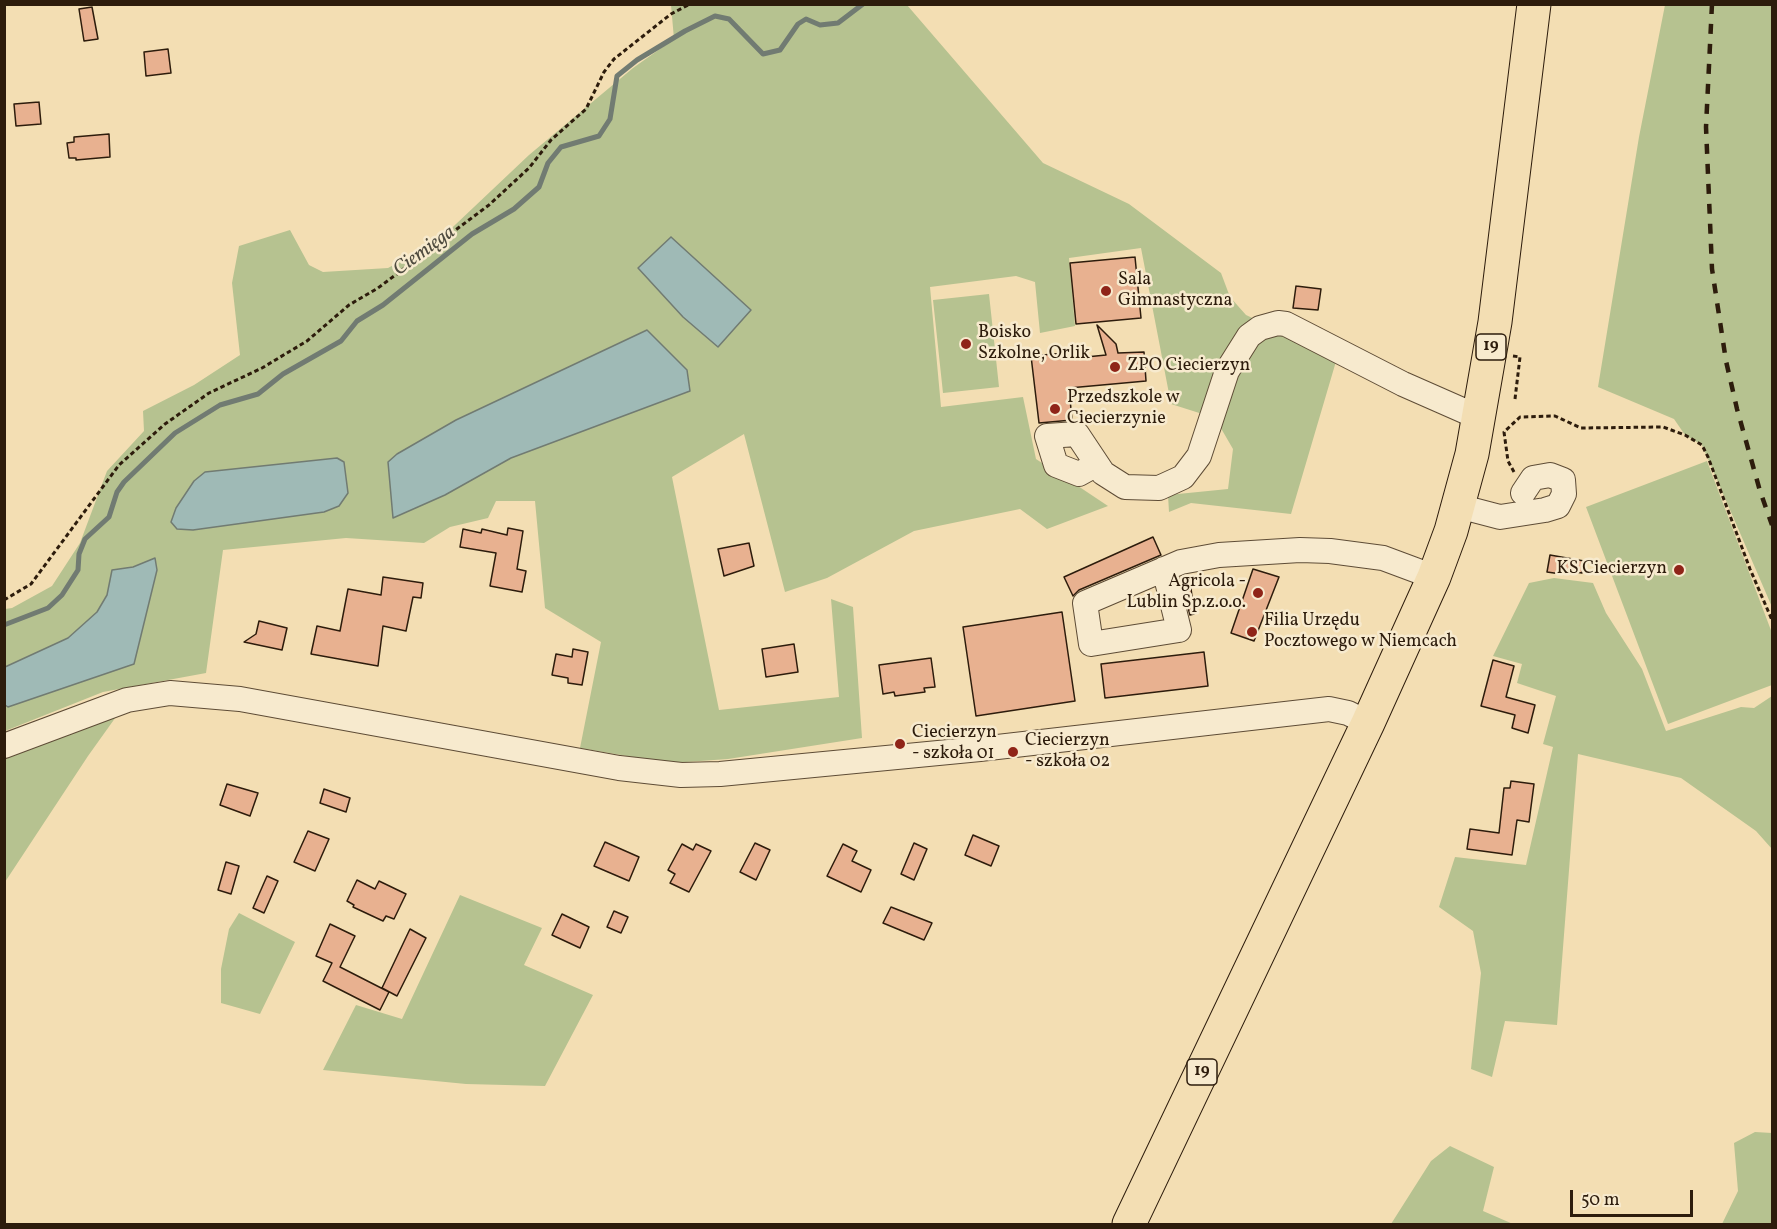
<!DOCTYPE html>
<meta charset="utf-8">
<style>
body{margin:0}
#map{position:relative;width:1777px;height:1229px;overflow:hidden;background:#f3deb3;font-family:Vollkorn,serif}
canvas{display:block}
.frame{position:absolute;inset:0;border:6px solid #2d1c0c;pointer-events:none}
.scale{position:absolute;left:1570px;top:1190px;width:123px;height:27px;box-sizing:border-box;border:3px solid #2d1c0c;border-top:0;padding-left:8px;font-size:18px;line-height:21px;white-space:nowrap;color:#2d1c0c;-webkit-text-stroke:4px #f7eace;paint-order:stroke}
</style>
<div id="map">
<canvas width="1777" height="1229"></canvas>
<div class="frame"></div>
<div class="scale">50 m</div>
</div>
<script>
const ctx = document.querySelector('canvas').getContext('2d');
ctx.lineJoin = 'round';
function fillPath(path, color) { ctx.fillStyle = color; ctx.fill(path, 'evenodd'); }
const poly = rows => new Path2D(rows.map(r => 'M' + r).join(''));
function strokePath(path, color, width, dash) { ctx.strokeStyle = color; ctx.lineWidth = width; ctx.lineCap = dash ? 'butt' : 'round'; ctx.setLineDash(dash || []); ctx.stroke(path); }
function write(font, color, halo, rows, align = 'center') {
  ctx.font = font + ' Vollkorn,serif'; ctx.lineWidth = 5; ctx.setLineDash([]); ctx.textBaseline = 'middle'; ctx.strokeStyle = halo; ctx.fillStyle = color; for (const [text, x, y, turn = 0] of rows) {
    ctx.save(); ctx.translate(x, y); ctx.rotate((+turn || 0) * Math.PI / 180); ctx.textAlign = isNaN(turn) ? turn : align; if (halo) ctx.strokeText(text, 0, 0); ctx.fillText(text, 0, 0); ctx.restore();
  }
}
const green = poly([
 [671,5,907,5,1043,163,1129,204,1221,273,1230,297,1246,315,1337,358,1291,514,1191,503,1169,512,1168,495,1228,489,1233,449,1215,418,1171,404,1141,248,1069,258,1075,326,1040,333,1035,282,1016,276,930,287,941,407,1023,397,1036,459,1042,463,1069,456,1075,484,1108,506,1047,529,1020,509,914,531,827,578,785,592,744,434,672,477,719,710,839,697,831,599,853,607,862,738,728,759,686,762,662,762,580,748,601,642,545,608,535,501,496,501,488,518,450,527,424,543,346,538,223,550,206,673,103,692,5,731,4,705,8,707,134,663,157,570,155,558,133,567,112,570,107,595,97,612,68,638,5,667,5,609,12,608,52,586,80,543,107,471,144,431,143,411,194,385,240,355,232,283,239,246,290,230,309,265,323,272,388,268,437,242,529,155,633,68,674,39],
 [1665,5,1772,5,1772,607,1702,445,1685,435,1674,419,1598,387,1639,137],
 [989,294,999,387,943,393,933,300],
 [1707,461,1772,633,1772,685,1668,724,1586,507],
 [1554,578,1593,583,1606,613,1642,669,1666,731,1741,707,1754,708,1772,696,1772,849,1756,831,1681,778,1578,754,1557,1025,1505,1021,1492,1077,1471,1069,1481,973,1473,931,1439,907,1455,857,1526,865,1553,747,1543,744,1556,696,1517,683,1522,664,1493,656,1529,583],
 [118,714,88,756,5,882,5,756],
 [460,895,542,928,524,965,593,995,545,1086,466,1084,323,1070,356,1005,402,1019],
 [239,913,295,942,260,1014,221,1003,221,969,229,929],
 [1755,1132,1772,1133,1772,1224,1722,1224,1738,1191,1734,1143],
 [1450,1146,1494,1167,1483,1211,1513,1224,1391,1224,1431,1161]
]);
const water = poly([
 [671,237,751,310,718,347,683,317,638,268,671,237],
 [647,330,687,370,690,391,511,458,445,495,393,518,388,462,397,454,456,420,647,330],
 [337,458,344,462,348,493,339,506,324,512,193,530,177,529,171,522,176,508,194,481,205,472,337,458],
 [155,558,157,570,134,664,8,707,5,705,5,667,68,638,97,612,107,595,112,570,133,567,155,558]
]);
const stream = poly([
 [4,625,48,608,62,595,78,570,79,554,85,539,109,517,117,492,124,482,175,433,220,405,258,394,283,374,341,341,357,321,383,305,472,234,514,209,539,187,548,163,561,147,599,136,610,119,617,76,637,60,685,31,715,16,729,19,763,54,780,50,798,24,806,19,820,25,838,23,863,4]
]);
const building = poly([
 [92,7,98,39,84,41,79,9,92,7],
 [168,49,171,73,146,76,144,52,168,49],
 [39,102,41,124,16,126,14,104,39,102],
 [109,134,110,157,76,160,76,158,69,158,67,143,74,142,74,137,109,134],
 [1135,257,1141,318,1076,324,1070,263,1135,257],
 [1296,286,1321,289,1318,310,1293,308,1296,286],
 [1097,325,1116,344,1118,353,1144,352,1146,381,1069,388,1072,420,1039,423,1031,356,1065,353,1066,359,1106,355,1097,325],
 [508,528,523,531,517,569,526,571,522,592,490,586,496,553,460,547,463,529,481,533,482,529,507,535,508,528],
 [1153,537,1161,555,1079,590,1073,596,1064,577,1153,537],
 [749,543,754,566,724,576,718,549,749,543],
 [1550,555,1584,561,1582,573,1561,570,1561,574,1547,572,1550,555],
 [1253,569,1279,577,1254,641,1231,633,1253,569],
 [383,577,423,583,421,598,413,597,406,631,383,626,378,666,311,654,317,626,340,631,348,589,381,595,383,577],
 [1191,588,1194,614,1190,615,1183,589,1191,588],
 [1062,612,1075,701,976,716,963,627,1062,612],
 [259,621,287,628,282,650,244,642,256,634,259,621],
 [794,644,798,672,766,677,762,649,794,644],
 [573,649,588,652,582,685,568,683,568,678,552,675,556,654,572,657,573,649],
 [1204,652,1208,686,1105,698,1101,664,1204,652],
 [931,658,935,687,924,688,925,692,895,696,894,692,883,694,879,665,931,658],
 [1493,660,1514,666,1506,697,1535,705,1528,733,1512,728,1515,715,1481,706,1493,660],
 [1511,781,1534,784,1529,822,1517,820,1512,855,1467,849,1470,829,1499,833,1504,788,1510,788,1511,781],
 [227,784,258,793,250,816,220,805,227,784],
 [324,789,350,798,346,812,320,803,324,789],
 [308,831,329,839,315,871,294,862,308,831],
 [973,835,999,846,991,866,965,855,973,835],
 [605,842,639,857,629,881,594,866,605,842],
 [755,843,770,850,756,880,740,872,755,843],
 [914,843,927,849,914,880,901,874,914,843],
 [682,844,693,850,696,844,711,851,689,892,670,883,675,874,668,870,682,844],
 [843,844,857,851,852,861,871,870,861,892,827,876,843,844],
 [226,862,239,866,231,894,218,890,226,862],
 [267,876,278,881,264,913,253,908,267,876],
 [357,880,375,889,379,881,406,894,394,919,386,916,383,921,353,907,354,905,347,901,357,880],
 [891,907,932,923,924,940,883,923,891,907],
 [614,911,628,917,621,933,607,927,614,911],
 [562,914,589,927,580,948,552,935,562,914],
 [330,924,355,936,340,967,389,992,380,1010,323,981,332,963,316,956,330,924],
 [410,929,426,938,397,996,382,988,410,929]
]);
const path = poly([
 [1513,356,1520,357,1515,399],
 [1514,472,1508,461,1504,432,1520,417,1555,416,1581,428,1663,427,1685,435,1702,445,1708,457,1750,569,1772,620],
 [4,600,31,584,119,465,165,424,209,393,262,368,307,341,349,305,378,288,489,205,529,168,551,140,586,109,604,72,614,59,671,14,690,4]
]);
const minor = poly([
 [1097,464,1079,474,1056,465,1047,436,1077,434,1103,473,1125,487,1159,488,1183,477,1199,456,1227,371,1249,336,1260,328,1278,323,1286,324,1403,384,1478,417],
 [1458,506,1500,517,1545,510,1558,506,1564,494,1563,480,1550,475,1533,478,1523,493],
 [1164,569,1179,630,1091,644,1085,603,1181,562,1219,555,1300,550,1330,551,1383,558,1434,577],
 [4,746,127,700,170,693,240,699,619,768,681,775,720,774,980,749,1329,709,1348,713,1368,723]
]);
const highway = poly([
 [1129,1224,1368,723,1434,577,1451,531,1472,454,1495,322,1534,4]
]);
const rail = poly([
 [1712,4,1706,127,1712,269,1726,361,1737,409,1760,491,1772,525]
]);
const markers = [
 [1106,291,6,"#8f2418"],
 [966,344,6,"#8f2418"],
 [1115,367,6,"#8f2418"],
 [1055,409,6,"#8f2418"],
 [1679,570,6,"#8f2418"],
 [1258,593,6,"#8f2418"],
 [1252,632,6,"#8f2418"],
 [900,744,6,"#8f2418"],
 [1013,752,6,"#8f2418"]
];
const shields = [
 [1491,347,30],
 [1202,1072,30]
];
const shieldNames = [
 ["19",1491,347],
 ["19",1202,1072]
];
const poiNames = [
 ["Sala",1118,281],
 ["Gimnastyczna",1118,302],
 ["Boisko",978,334],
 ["Szkolne, Orlik",978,355],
 ["ZPO Ciecierzyn",1127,367],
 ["Przedszkole w",1067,399],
 ["Ciecierzynie",1067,420],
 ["KS Ciecierzyn",1667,570,"right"],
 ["Agricola -",1246,583,"right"],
 ["Lublin Sp.z.o.o.",1246,604,"right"],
 ["Filia Urzędu",1264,622],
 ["Pocztowego w Niemcach",1264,643],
 ["Ciecierzyn",912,734],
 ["- szkoła 01",912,755],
 ["Ciecierzyn",1025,742],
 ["- szkoła 02",1025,763]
];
const waterNames = [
 ["Ciemięga",425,252,-36]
];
fillPath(green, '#b6c290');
fillPath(water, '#9fbab6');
strokePath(water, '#717b72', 1.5);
strokePath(stream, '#717b72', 5);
fillPath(building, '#e8b190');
strokePath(building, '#2d1c0c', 1.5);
strokePath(minor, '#5e4c36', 26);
strokePath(highway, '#2d1c0c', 35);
strokePath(path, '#2d1c0c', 3, [4.5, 3]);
strokePath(minor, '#f7eace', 24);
strokePath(highway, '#f3deb3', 33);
strokePath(rail, '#2d1c0c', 4.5, [10, 10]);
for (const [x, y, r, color] of markers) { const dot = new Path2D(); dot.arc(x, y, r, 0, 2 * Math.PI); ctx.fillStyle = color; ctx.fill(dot); strokePath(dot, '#f7eace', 2); }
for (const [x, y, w] of shields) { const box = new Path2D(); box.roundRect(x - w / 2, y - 13, w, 26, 4.5); ctx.fillStyle = '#f7eace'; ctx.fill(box); strokePath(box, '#2d1c0c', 1.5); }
write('bold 16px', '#2d1c0c', null, shieldNames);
write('18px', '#2d1c0c', '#f7eace', poiNames, 'left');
write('italic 20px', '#4f4b3f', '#f7eace', waterNames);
</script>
